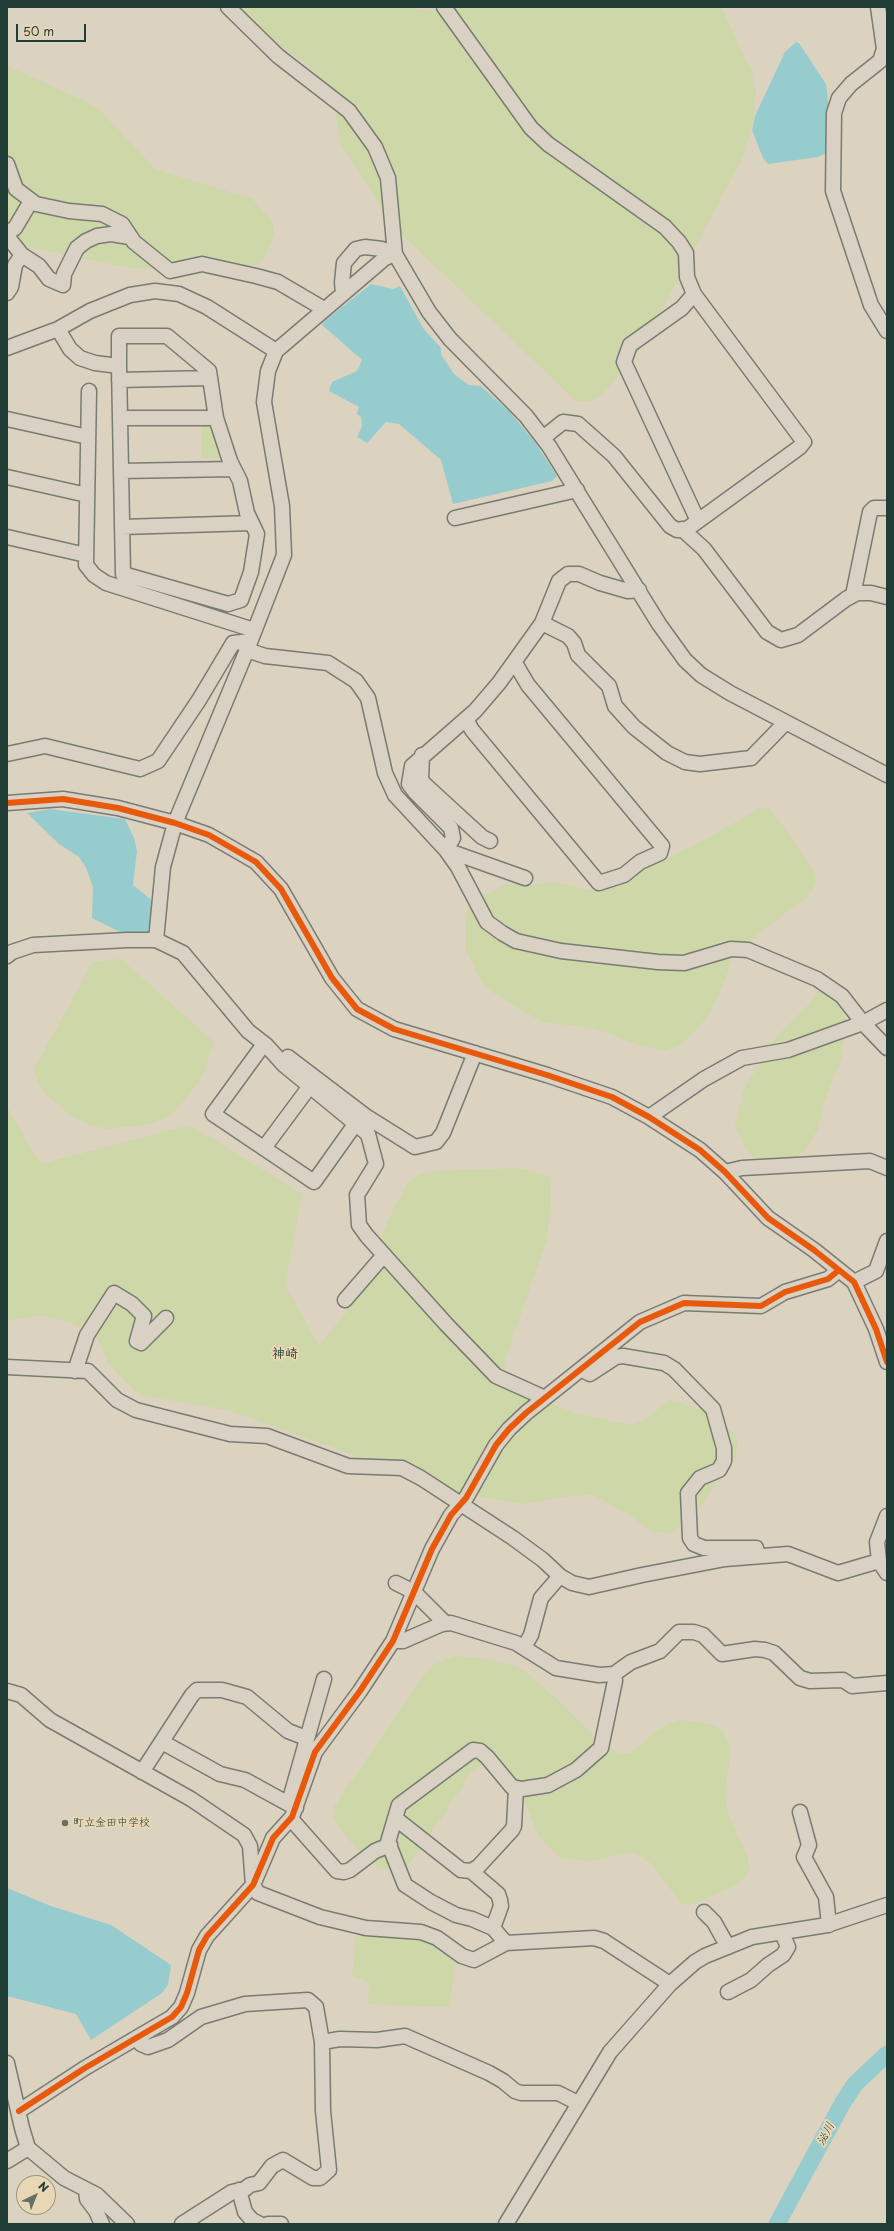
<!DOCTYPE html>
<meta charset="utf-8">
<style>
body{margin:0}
#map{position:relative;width:894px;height:2231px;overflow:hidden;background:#dcd2c0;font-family:"Playpen Sans",sans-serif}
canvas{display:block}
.frame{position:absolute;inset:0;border:8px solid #1f3d34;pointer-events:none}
.north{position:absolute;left:16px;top:2175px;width:40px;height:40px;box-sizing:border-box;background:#e8d6b4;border:1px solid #989981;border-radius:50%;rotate:43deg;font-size:11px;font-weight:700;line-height:16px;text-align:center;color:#1f3d34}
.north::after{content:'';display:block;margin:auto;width:14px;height:18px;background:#617165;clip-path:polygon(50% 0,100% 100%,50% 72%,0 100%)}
.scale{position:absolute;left:16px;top:24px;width:70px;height:18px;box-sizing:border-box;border:2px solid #1f3d34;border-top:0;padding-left:5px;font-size:12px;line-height:14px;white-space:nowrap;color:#1f3d34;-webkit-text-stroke:3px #e8d6b4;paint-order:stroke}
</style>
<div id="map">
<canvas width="894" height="2231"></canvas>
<div class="frame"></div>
<div class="north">N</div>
<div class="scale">50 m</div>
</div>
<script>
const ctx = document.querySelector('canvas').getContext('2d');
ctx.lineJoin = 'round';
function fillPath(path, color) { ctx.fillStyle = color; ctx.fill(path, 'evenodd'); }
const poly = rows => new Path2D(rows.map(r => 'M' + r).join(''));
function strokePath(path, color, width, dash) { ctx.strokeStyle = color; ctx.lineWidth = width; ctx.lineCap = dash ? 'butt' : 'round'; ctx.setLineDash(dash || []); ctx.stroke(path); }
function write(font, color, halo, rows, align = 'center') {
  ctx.font = font + ' "Playpen Sans","Klee One",sans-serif'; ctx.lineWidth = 4; ctx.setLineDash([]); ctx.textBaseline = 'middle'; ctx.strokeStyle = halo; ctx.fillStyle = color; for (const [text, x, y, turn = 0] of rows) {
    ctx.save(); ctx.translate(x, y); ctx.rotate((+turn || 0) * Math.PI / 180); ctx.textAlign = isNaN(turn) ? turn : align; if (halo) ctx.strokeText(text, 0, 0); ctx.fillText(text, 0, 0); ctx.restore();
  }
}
const green = poly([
 [214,7,401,7,432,11,440,7,721,7,752,72,756,94,753,121,743,157,642,347,604,393,590,401,576,401,392,225,340,142,333,93,307,64,273,43,238,27],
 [7,66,85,101,100,110,155,169,252,199,273,222,274,235,264,259,255,265,236,270,130,268,7,242],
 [210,424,214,427,225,458,201,458,201,425],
 [761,808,769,808,784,827,815,873,816,884,808,896,764,929,733,958,718,997,704,1021,682,1045,663,1051,636,1044,594,1028,542,1022,484,987,465,948,465,922,469,907,483,896,506,884,533,885,556,882,590,890,619,887,645,869,711,836],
 [121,959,214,1042,203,1076,179,1107,167,1117,149,1124,108,1129,89,1125,71,1116,47,1095,38,1083,34,1069,93,962],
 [820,987,838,1006,846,1020,841,1059,823,1105,818,1129,804,1151,788,1163,769,1165,755,1158,745,1149,735,1124,744,1089,776,1037,809,1004],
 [7,1107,41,1164,190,1125,302,1194,285,1286,319,1345,346,1313,394,1208,409,1181,421,1174,438,1171,518,1168,550,1177,551,1206,546,1241,504,1363,507,1381,519,1392,579,1414,630,1425,644,1420,670,1400,712,1412,735,1434,738,1443,735,1458,715,1483,701,1507,672,1533,653,1532,628,1514,593,1495,569,1496,522,1504,460,1493,228,1410,139,1395,109,1365,97,1338,77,1325,42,1315,7,1321],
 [455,1656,471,1657,506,1663,524,1670,561,1703,594,1737,619,1753,630,1753,654,1733,665,1726,681,1720,711,1724,723,1731,731,1747,725,1795,728,1813,748,1859,749,1871,739,1884,694,1904,681,1904,653,1865,640,1856,629,1852,592,1861,561,1858,540,1838,520,1792,495,1765,482,1765,473,1770,416,1856,403,1870,379,1868,361,1855,337,1824,333,1814,334,1807,421,1679,433,1665],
 [356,1935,410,1936,427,1940,444,1951,455,1962,450,2007,368,2004,369,1983,352,1975]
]);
const water = poly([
 [796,42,799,43,826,84,829,108,826,153,818,157,768,164,763,158,752,130,755,116,785,52],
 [371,284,393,289,400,286,423,328,441,348,441,354,454,374,469,385,481,386,511,413,537,445,557,476,552,481,453,504,441,460,399,424,386,422,367,443,357,437,362,426,361,417,357,414,359,407,329,391,332,382,357,371,362,360,321,324],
 [50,809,125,819,134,838,137,851,133,885,154,902,151,929,145,935,120,932,92,918,93,887,86,868,79,857,59,844,27,813],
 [7,1888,51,1906,111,1925,171,1965,168,1985,162,1993,91,2040,76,2014,7,1996]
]);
const river = poly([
 [777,2224,842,2104,855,2084,887,2054]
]);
const minor = poly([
 [228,7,278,56,349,111,375,147,388,178,395,254,429,312,450,339,526,416,549,446,659,624,685,660,701,675,730,693,887,775],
 [444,7,531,128,548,144,665,227,679,242,686,253,687,277,694,294,804,442,800,447,687,529,677,530,670,526,614,456,578,424,563,422,543,438],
 [878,7,884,49,880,61,851,84,839,98,834,113,833,191,871,305,887,331],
 [7,164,16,189,36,204,69,211,102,214,122,224,134,242,170,271,202,264,256,276,278,282,324,309],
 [7,233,15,228,31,201],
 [7,236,22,255,39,266,49,279,63,285,64,274,77,248,86,241,97,236,111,234,130,237],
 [7,293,11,287,15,265,22,255],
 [343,293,342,282,344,263,356,249,365,247,382,249,395,254],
 [694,294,682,308,630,345,624,362,698,521],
 [58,329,70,349,80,358,95,363,119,366,119,336,167,336,209,371,216,418,230,461,240,481,247,513,257,534,251,572,241,600,228,604,123,574,119,366],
 [7,348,58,329,90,311,130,295,155,291,179,294,207,307,276,351],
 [119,380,210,378],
 [89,391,86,565,94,575,106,583,254,630],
 [120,418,216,418],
 [7,419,88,437],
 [121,471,234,469],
 [7,477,87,495],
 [455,518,577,490],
 [122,527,252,523],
 [682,529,704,549,767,632,781,640,798,635,846,599,857,593,871,593,887,597],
 [7,537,86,555],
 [853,595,870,512,874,508,887,508],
 [542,623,568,636,574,643,578,655,609,686,615,706,634,727,667,753,685,762,700,764,751,758,785,723],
 [247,650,265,656,328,663,356,681,368,698,385,773,395,795,446,850,458,867,487,922,502,933,516,941,561,951,658,962,684,963,731,949,748,950,817,979,842,996,863,1023,887,1048],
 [466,719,472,730,599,883,624,875,640,862,660,853,662,846,528,685,515,663],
 [7,754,45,746,140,769,158,761,199,700,233,643,250,641],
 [422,755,421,781,482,837,490,841],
 [7,803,63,799,118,808,175,823,209,835,256,862,281,889,332,978,357,1009,394,1029,547,1075,612,1097,649,1117,700,1150,725,1172,768,1218,814,1250,854,1282,876,1329,887,1362],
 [446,850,453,838,451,828,415,792,409,784,412,766,475,711,499,683,542,623,559,581,568,574,579,574,600,583,628,591,639,590],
 [446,850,525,878],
 [156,940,163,867,175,823,247,650,284,555,282,506,264,402,268,371,276,351,385,258,395,254],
 [7,956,12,952,33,945,127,940,156,940,183,953,248,1031,266,1045,284,1065,368,1134,376,1164,357,1195,359,1225,367,1236,446,1324,496,1376,545,1398],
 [264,1044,213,1114,314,1182,356,1123],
 [288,1057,367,1117,415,1147,436,1142,443,1133,475,1053],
 [649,1117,704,1079,742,1058,788,1050,863,1023,887,1010],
 [264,1148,310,1086],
 [725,1172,742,1168,870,1161,887,1168],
 [854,1282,876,1271,887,1241],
 [345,1300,384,1255],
 [7,1367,88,1371,117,1400,136,1410,230,1434,267,1436,348,1466,402,1468,421,1478,513,1538,543,1560,560,1576,572,1583,589,1587,642,1575,725,1559,788,1554,838,1573,879,1561],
 [75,1371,87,1335,114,1293,132,1304,144,1316,137,1341,141,1343,166,1318],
 [586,1372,590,1374,616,1357,623,1356,664,1363,674,1369,713,1409,724,1448,724,1461,719,1470,700,1478,688,1493,690,1538,694,1544,704,1548,756,1548,757,1552],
 [887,1516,877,1542,879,1561,887,1573],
 [396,1583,414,1592,445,1623],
 [393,1641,403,1641,442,1624,451,1623,516,1643,556,1668,599,1675,614,1674,631,1662,660,1651,679,1632,694,1632,703,1635,722,1654,755,1649,765,1650,774,1653,800,1678,810,1681,843,1680,852,1686,887,1683],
 [524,1647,531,1635,541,1598,560,1576],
 [7,1691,21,1695,50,1720,191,1799,244,1835,250,1846,253,1885,258,1893,320,1917,366,1928,421,1932,437,1938,462,1956,474,1960,506,1943,594,1938,604,1941,670,1984],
 [162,1742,220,1774,245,1780,296,1808],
 [142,1772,192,1695,197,1690,222,1690,247,1697,288,1731,306,1738],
 [290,1799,324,1679],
 [800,1812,809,1845,804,1857,826,1897,829,1925],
 [395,1818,461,1870,471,1871,478,1867,512,1830,514,1826,516,1788],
 [291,1819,337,1871,344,1872,350,1870,375,1851,390,1845],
 [471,1871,498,1894,500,1900,501,1906,493,1928],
 [704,1912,714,1922,728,1947],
 [506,1943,493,1928,472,1919,456,1915,431,1902,405,1885,388,1842,399,1805,473,1750,480,1751,487,1757,512,1787,522,1789,548,1785,576,1770,601,1748,615,1681,614,1674],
 [728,1992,751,1980,768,1965,783,1955,788,1947,782,1933],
 [137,2038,141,2044,148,2047,168,2040,201,2017,245,2004,308,2000,316,2007,322,2042,323,2111,329,2170,320,2178,313,2178,283,2160,272,2166,259,2183,250,2185,245,2189,232,2192,182,2224],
 [322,2042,340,2039,377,2040,405,2036,489,2073,503,2081,515,2091,521,2093,558,2093,578,2103],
 [7,2063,22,2128,28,2148,64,2178,97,2195,127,2224],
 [19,2111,85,2068,172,2017,181,2007,187,1993,199,1950,207,1936,253,1885,273,1838,292,1817,315,1752,360,1691,393,1641,432,1549,451,1515,466,1498,496,1445,509,1429,526,1413,640,1322,684,1303,761,1306,785,1292,828,1279,839,1270],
 [7,2161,28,2148],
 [86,2190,87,2199,96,2211,102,2224],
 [239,2190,245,2212,252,2220,260,2224],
 [268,2224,281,2224],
 [506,2224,610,2052,670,1984,695,1962,705,1956,752,1937,827,1925,887,1905]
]);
const cycleway = poly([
 [7,803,63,799,118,808,175,823,209,835,256,862,281,889,332,978,357,1009,394,1029,547,1075,612,1097,649,1117,700,1150,725,1172,768,1218,814,1250,854,1282,876,1329,887,1362],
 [19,2111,85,2068,172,2017,181,2007,187,1993,199,1950,207,1936,253,1885,273,1838,292,1817,315,1752,360,1691,393,1641,432,1549,451,1515,466,1498,496,1445,509,1429,526,1413,640,1322,684,1303,761,1306,785,1292,828,1279,839,1270]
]);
const markers = [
 [65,1823,4,"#617165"]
];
const poiNames = [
 ["町立金田中学校",73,1823]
];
const waterNames = [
 ["泌川",826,2134,-62]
];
const quarterNames = [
 ["神崎",285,1354]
];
fillPath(green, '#cdd7a7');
fillPath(water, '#97cccf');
strokePath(river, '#97cccf', 17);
strokePath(minor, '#7a7b71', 17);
strokePath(minor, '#d8d1c4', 14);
strokePath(cycleway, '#e8590c', 6);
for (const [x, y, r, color] of markers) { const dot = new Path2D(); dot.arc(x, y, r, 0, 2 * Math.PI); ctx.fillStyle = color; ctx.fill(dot); strokePath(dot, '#e8d6b4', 1.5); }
write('11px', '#1f3d34', '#e8d6b4', poiNames, 'left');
write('italic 12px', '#284b44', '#e8d6b4', waterNames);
write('bold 13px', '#1f3d34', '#e8d6b4', quarterNames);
</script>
